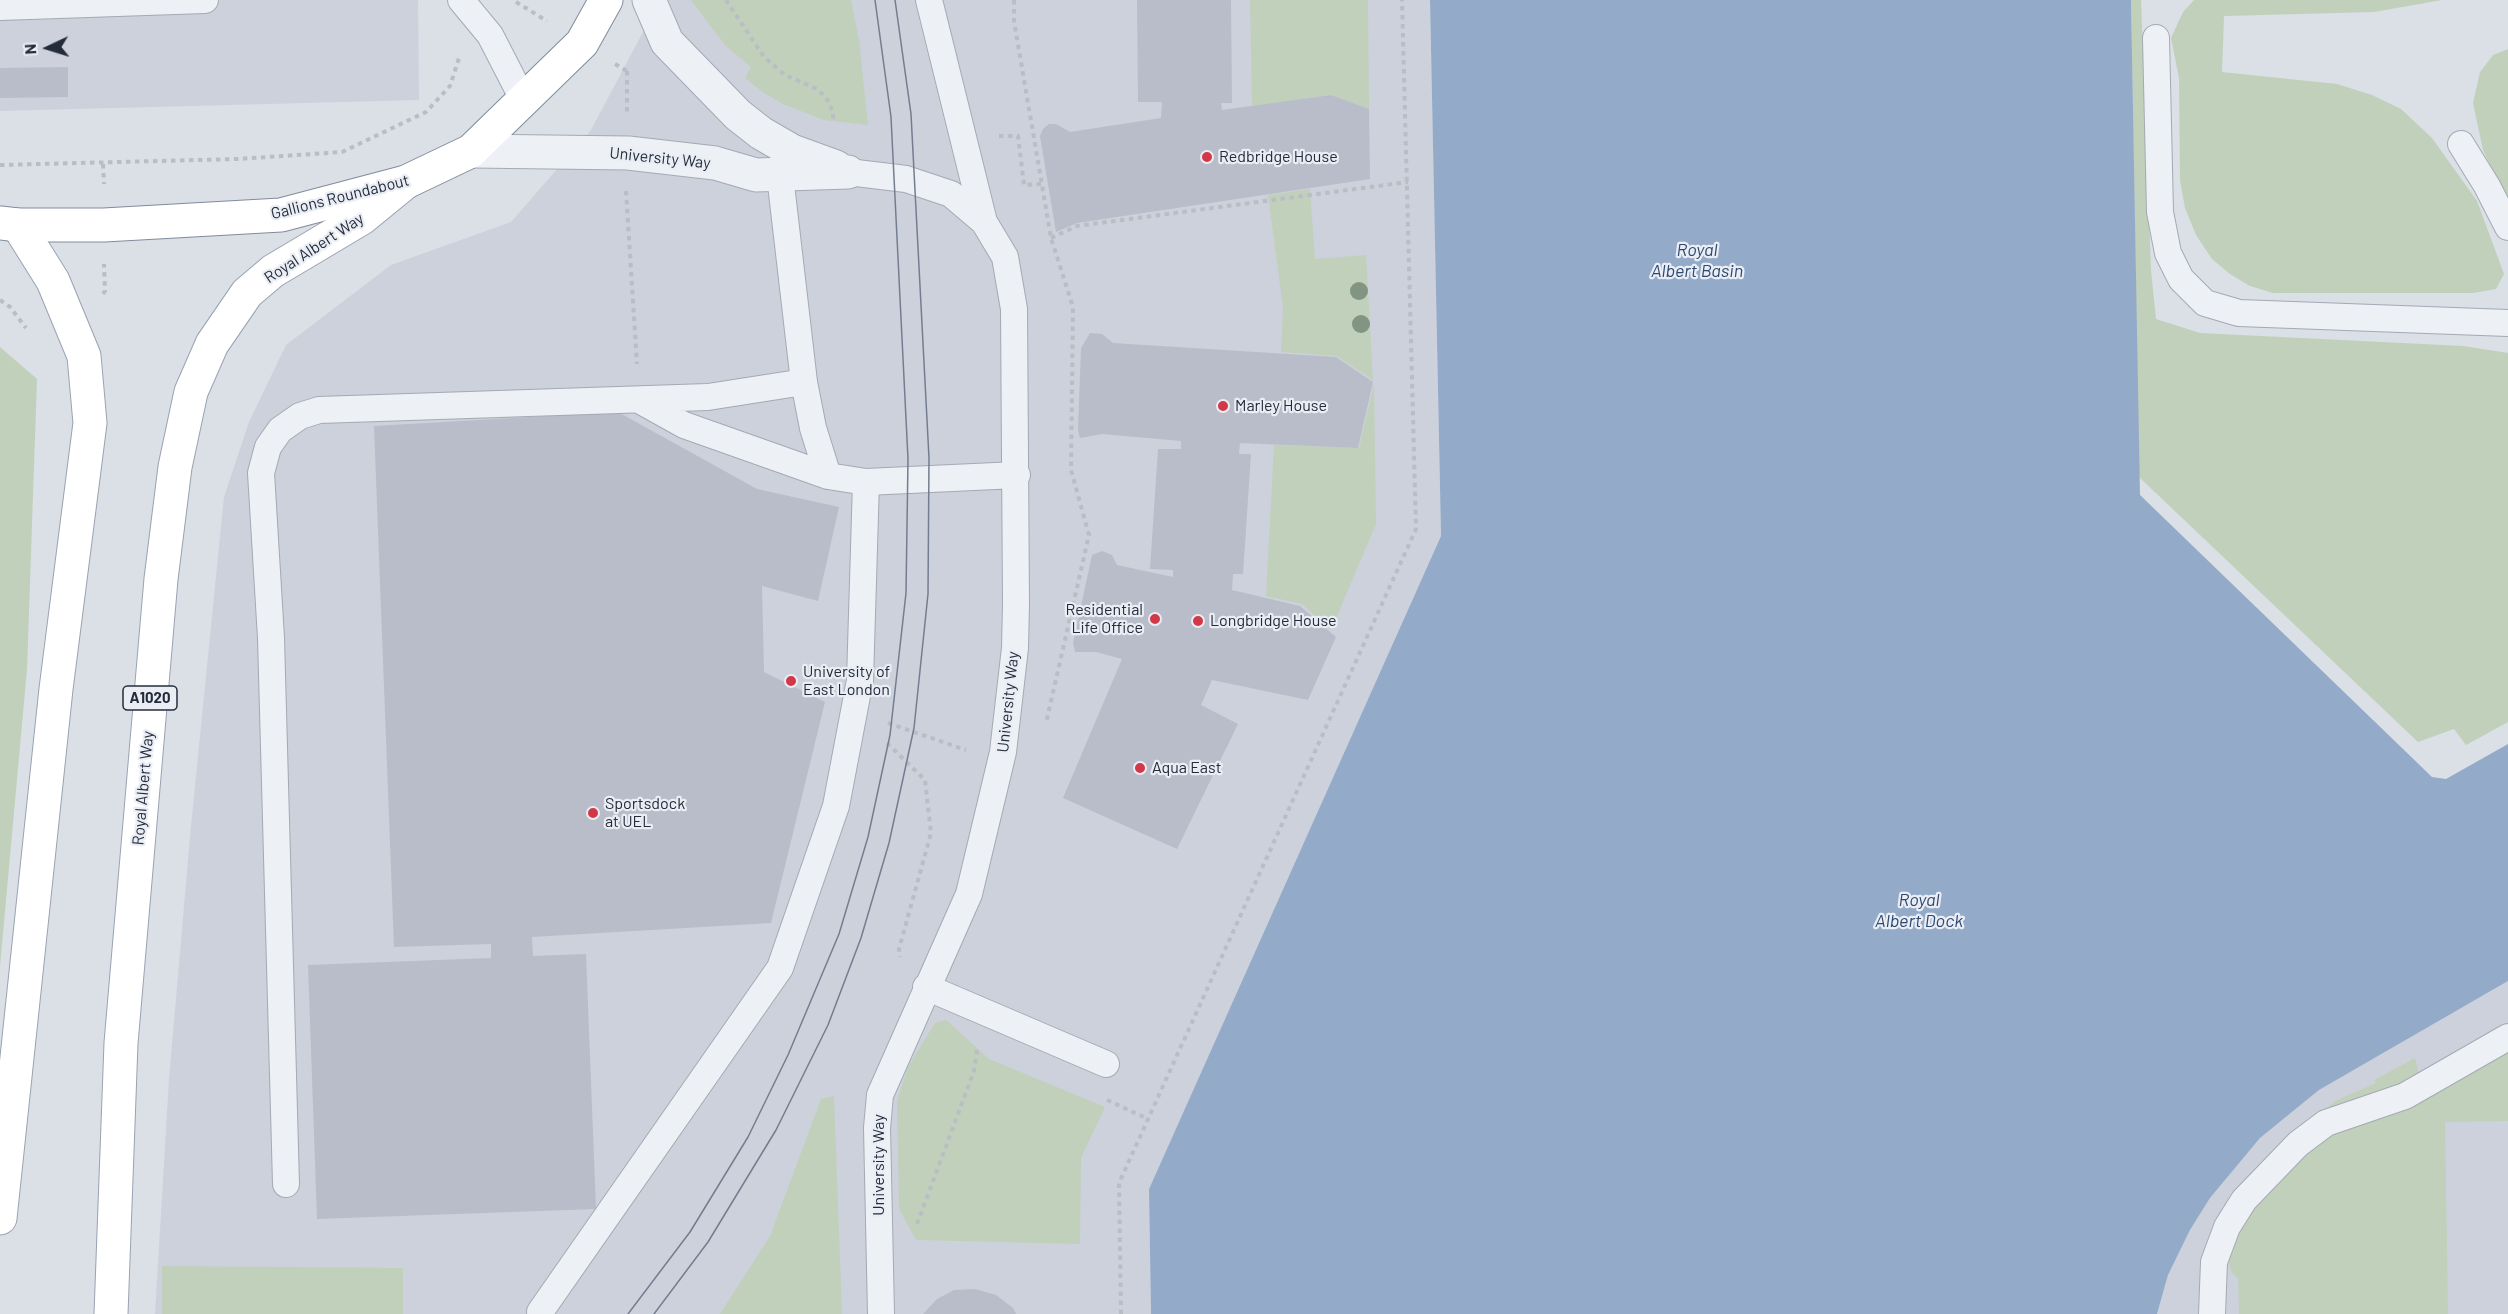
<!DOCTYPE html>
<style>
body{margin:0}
#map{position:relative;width:2508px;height:1314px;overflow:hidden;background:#dbdfe6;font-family:Barlow,sans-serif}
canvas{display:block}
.north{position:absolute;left:18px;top:18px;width:60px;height:60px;-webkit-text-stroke:4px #eaeef4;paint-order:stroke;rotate:266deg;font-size:16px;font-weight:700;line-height:24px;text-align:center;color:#242c3c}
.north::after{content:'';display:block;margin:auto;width:21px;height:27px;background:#242c3c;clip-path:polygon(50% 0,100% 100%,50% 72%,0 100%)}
</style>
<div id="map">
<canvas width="2508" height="1314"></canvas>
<div class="north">N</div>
</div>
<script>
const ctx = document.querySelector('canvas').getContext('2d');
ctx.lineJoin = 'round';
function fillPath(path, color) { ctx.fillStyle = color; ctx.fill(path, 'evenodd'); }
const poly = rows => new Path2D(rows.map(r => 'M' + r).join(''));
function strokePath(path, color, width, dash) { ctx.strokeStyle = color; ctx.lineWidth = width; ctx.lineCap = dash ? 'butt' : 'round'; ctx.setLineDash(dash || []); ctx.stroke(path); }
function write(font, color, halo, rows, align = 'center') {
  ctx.font = font + ' Barlow,sans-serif'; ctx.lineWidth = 4.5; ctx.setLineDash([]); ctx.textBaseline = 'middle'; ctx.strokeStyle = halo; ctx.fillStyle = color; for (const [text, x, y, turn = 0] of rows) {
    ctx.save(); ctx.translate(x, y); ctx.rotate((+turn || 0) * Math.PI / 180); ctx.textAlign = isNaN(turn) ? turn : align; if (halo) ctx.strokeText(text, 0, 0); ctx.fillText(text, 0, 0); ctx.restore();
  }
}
const built = poly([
 [0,0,418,0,419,100,0,111],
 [660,0,1430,0,1441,536,1149,1189,1151,1314,155,1314,169,1079,191,826,224,497,249,422,286,345,391,265,511,222,591,130],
 [2508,981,2508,1314,2157,1314,2168,1275,2190,1230,2210,1198,2260,1138,2319,1090]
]);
const green = poly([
 [691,0,851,0,859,40,868,125,824,120,783,104,764,93,745,78,751,67,725,45],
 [1250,0,1368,0,1369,109,1331,95,1252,106],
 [2131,0,2141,0,2151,270,2156,319,2200,333,2463,346,2508,353,2508,722,2466,745,2454,729,2418,742,2139,477],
 [2194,0,2442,0,2374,12,2224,16,2222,72,2337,84,2372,95,2401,109,2432,138,2477,201,2504,274,2496,289,2473,293,2273,293,2250,286,2230,274,2212,259,2196,235,2185,208,2180,180,2179,78,2171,38,2183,12],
 [2508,49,2508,203,2483,150,2473,103,2480,72,2493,55],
 [1310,189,1315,259,1366,255,1373,380,1337,356,1281,352,1283,308,1268,195],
 [0,347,37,379,27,669,0,966],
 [1374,384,1376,524,1331,630,1302,604,1266,596,1274,445,1359,448],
 [946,1020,989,1059,1105,1107,1081,1158,1080,1244,916,1240,899,1209,897,1101,908,1067,935,1023],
 [2508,1048,2508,1121,2445,1122,2448,1314,2239,1314,2238,1278,2232,1273,2229,1263,2230,1251,2236,1233,2252,1207,2277,1179,2326,1135],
 [2415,1058,2420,1078,2312,1120,2337,1100,2376,1083,2374,1080],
 [834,1096,842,1314,720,1314,770,1236,821,1099],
 [162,1266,403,1268,403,1314,162,1314]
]);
const water = poly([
 [1430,0,2131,0,2140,495,2432,777,2446,779,2508,744,2508,981,2319,1090,2260,1138,2210,1198,2190,1230,2168,1275,2157,1314,1151,1314,1149,1189,1441,536]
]);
const building = poly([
 [1137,0,1231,0,1232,103,1221,103,1222,110,1331,95,1369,109,1370,179,1077,223,1056,232,1040,136,1043,129,1049,124,1056,124,1070,132,1161,118,1162,102,1138,102],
 [68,67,68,97,0,98,0,68],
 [1090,333,1102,334,1113,343,1336,357,1373,382,1358,448,1240,443,1239,454,1251,454,1243,574,1233,574,1232,590,1300,606,1336,637,1308,700,1212,680,1201,705,1238,724,1177,849,1063,798,1122,659,1096,652,1075,652,1073,643,1092,555,1102,551,1112,555,1117,565,1173,577,1173,570,1150,569,1158,449,1181,449,1181,441,1102,434,1080,438,1078,430,1081,348],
 [618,412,757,489,839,507,818,601,762,586,764,672,825,702,771,923,532,937,533,956,586,954,596,1209,317,1219,308,965,491,958,491,944,394,947,374,426],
 [975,1289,996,1295,1013,1308,1016,1314,923,1314,937,1299,954,1290]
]);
const path = poly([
 [726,0,764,57,785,75,815,88,826,97,833,112,833,122],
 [1014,0,1014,21,1051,238,1073,307,1071,470,1089,535,1046,723],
 [516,2,547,21],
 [615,64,627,71],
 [627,71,627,112],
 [999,136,1018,136,1024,185,1041,184],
 [103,164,104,184],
 [0,165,238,159,342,152,426,112,450,86,459,58],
 [626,191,637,364],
 [1051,238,1077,226,1408,182],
 [103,294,105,291,104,264],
 [0,300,10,307,26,328],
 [888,723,966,750],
 [887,743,925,780,931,833,899,949,900,957],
 [1107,1100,1148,1119],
 [917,1224,974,1071,977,1050],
 [1121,1314,1119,1183,1416,529,1402,0]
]);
const lane = poly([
 [461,0,490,35,524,101],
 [929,0,984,222],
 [0,7,205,0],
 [2156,38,2160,212,2168,253,2181,279,2205,303,2239,313,2508,323],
 [2461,144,2487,186,2508,227],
 [848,172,906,179,951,194,984,222,1005,257,1014,309,1016,604,1015,648,1003,752,969,894,880,1095,877,1128,881,1314],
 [639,400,684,425,828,476],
 [866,482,1017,475],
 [926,987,1106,1064],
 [286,1184,271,638,261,473,268,447,280,430,300,416,319,410,708,397,804,382],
 [540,1312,780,968,836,806,860,680,866,482,828,476,813,428,804,382,780,176],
 [2212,1314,2214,1262,2227,1227,2244,1200,2298,1144,2326,1123,2405,1096,2508,1037]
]);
const street = poly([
 [649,0,667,42,738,115,761,133,792,151,836,167],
 [471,151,628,153,715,163,756,175,848,172]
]);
const primary = poly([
 [0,1218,56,689,90,423,84,356,53,281,18,225],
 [111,1314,121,1043,161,579,175,467,191,392,212,344,247,293,273,271,362,218,406,182]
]);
const highway = poly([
 [0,223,18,225,104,225,281,215,406,182,471,151,582,43,606,0]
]);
const tram = poly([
 [628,1314,690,1232,748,1137,788,1055,839,934,868,837,890,735,906,593,908,459,891,117,875,0],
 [654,1314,708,1242,776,1130,828,1025,861,938,889,843,914,728,928,594,929,458,911,114,895,0]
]);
const trees = [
 [1359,291],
 [1361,324]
];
const markers = [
 [1207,157,6,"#d33848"],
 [1223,406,6,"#d33848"],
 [1155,619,6,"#d33848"],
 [1198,621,6,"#d33848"],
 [791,681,6,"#d33848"],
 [1140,768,6,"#d33848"],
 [593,813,6,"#d33848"]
];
const shields = [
 [150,698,54]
];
const shieldNames = [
 ["A1020",150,698]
];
const poiNames = [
 ["Redbridge House",1219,157],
 ["Marley House",1235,406],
 ["Residential",1143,610,"right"],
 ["Life Office",1143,628,"right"],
 ["Longbridge House",1210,621],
 ["University of",803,672],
 ["East London",803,690],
 ["Aqua East",1152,768],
 ["Sportsdock",605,804],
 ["at UEL",605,822]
];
const streetNames = [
 ["University Way",660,158,6],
 ["Gallions Roundabout",340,197,-14],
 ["Royal Albert Way",314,248,-33],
 ["University Way",1008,702,-84],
 ["Royal Albert Way",143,788,-85],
 ["University Way",879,1165,-90]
];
const waterNames = [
 ["Royal",1697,250],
 ["Albert Basin",1697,271],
 ["Royal",1919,900],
 ["Albert Dock",1919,921]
];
fillPath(built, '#cdd1db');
fillPath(green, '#c0d0bb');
fillPath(water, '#93abc9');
fillPath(building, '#b8bdc9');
strokePath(lane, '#a4a9b3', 28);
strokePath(street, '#a4a9b3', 35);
strokePath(primary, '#9aa2b2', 35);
strokePath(highway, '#828b9d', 35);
strokePath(path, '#b9bdc4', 4, [4.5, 4.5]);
strokePath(lane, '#edf0f4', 26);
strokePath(street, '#edf0f4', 33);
strokePath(primary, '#fff', 33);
strokePath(highway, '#fff', 33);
strokePath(tram, '#747d90', 1.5);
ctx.fillStyle = '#819582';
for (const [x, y] of trees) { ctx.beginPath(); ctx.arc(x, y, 9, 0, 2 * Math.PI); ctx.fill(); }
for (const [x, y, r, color] of markers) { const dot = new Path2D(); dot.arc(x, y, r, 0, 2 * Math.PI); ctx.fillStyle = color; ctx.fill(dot); strokePath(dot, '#eaeef4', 2); }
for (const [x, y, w] of shields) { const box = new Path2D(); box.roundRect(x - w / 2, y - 12, w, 24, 4.5); ctx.fillStyle = '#eaeef4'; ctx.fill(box); strokePath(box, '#242c3c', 1.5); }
write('bold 15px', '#242c3c', null, shieldNames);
write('16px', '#242c3c', '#eaeef4', poiNames, 'left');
write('16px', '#242c3c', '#eaeef4', streetNames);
write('italic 18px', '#2d4972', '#eaeef4', waterNames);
</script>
